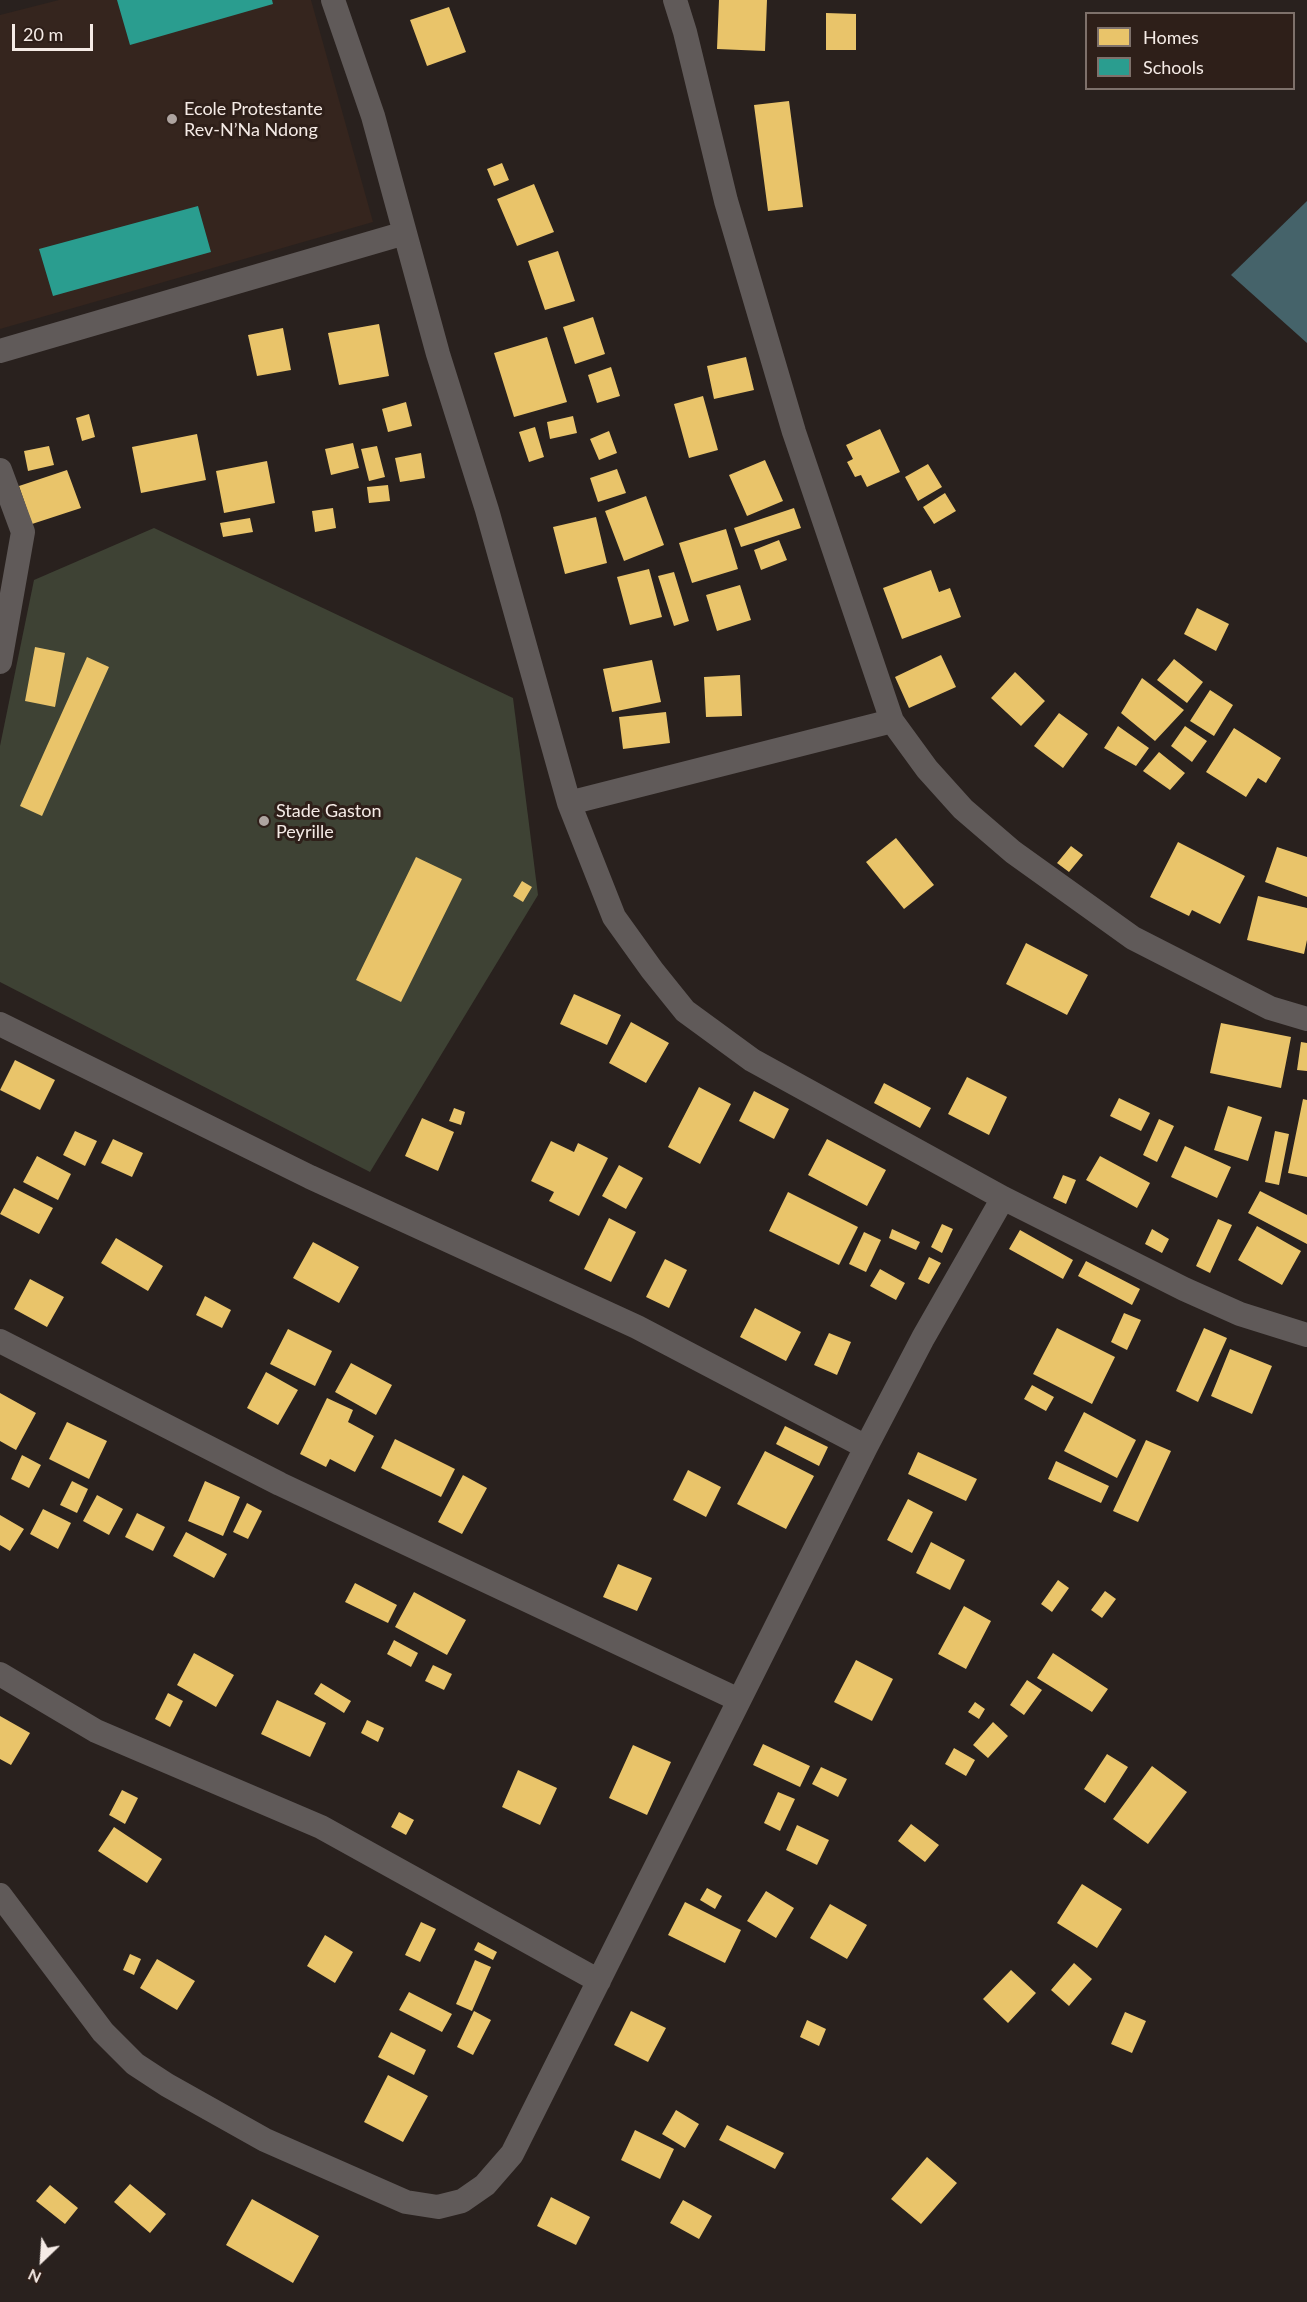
<!DOCTYPE html>
<html>
<head>
<meta charset="utf-8">
<style>
  body { margin:0 }
  #map { position:relative; width:1307px; height:2302px; overflow:hidden; background:#29211e; font-family:Lato,sans-serif }
  canvas { display:block }
  .legend { position:absolute; left:1085px; top:12px; width:210px; height:78px; box-sizing:border-box; background:#2e1f19; border:2px solid #7e716b; margin:0; padding:8px 10px; list-style:none; font-size:18px; color:#f5ebe6 }
  .legend li { display:flex; align-items:center; gap:12px; height:30px }
  .legend b { width:30px; border:2px solid #7e716b }
  .north { position:absolute; left:12px; top:2230px; width:60px; height:60px; -webkit-text-stroke:4px #2e1f19; paint-order:stroke; rotate:205deg; font-size:16px; font-weight:700; line-height:24px; text-align:center; color:#f5ebe6 }
  .north::after { content:''; display:block; margin:auto; width:21px; height:27px; background:#f5ebe6; clip-path:polygon(50% 0,100% 100%,50% 72%,0 100%) }
  .scale { position:absolute; left:12px; top:24px; width:81px; height:27px; box-sizing:border-box; border:3px solid #f5ebe6; border-top:0; padding-left:8px; font-size:18px; line-height:21px; white-space:nowrap; color:#f5ebe6; -webkit-text-stroke:4px #2e1f19; paint-order:stroke }
</style>
</head>
<body>
<div id="map">
<canvas width="1307" height="2302"></canvas>
<ul class="legend">
<li><b style="height:16px;background:#e9c46a"></b>Homes</li>
<li><b style="height:16px;background:#2a9d8f"></b>Schools</li>
</ul>
<div class="north">N</div>
<div class="scale">20 m</div>
</div>
<script>
const g = document.querySelector('canvas').getContext('2d');
g.lineJoin = 'round';
function fillPath(path, color) { g.fillStyle = color; g.fill(path, 'evenodd'); }
const poly = rows => new Path2D(rows.map(r => 'M' + r).join(''));
function trace(path, color, width, dash) { g.strokeStyle = color; g.lineWidth = width; g.lineCap = dash ? 'butt' : 'round'; g.setLineDash(dash || []); g.stroke(path); }
function write(font, color, halo, rows, align = 'center') {
  g.font = font + ' Lato,sans-serif'; g.lineWidth = 6; g.setLineDash([]); g.textBaseline = 'middle'; g.strokeStyle = halo; g.fillStyle = color; for (const [text, x, y, turn = 0] of rows) {
    g.save(); g.translate(x, y); g.rotate((+turn || 0) * Math.PI / 180); g.textAlign = isNaN(turn) ? turn : align; if (halo) g.strokeText(text, 0, 0); g.fillText(text, 0, 0); g.restore();
  }
}
const education = poly([
  [59,0,311,0,373,222,0,329,0,15]
]);
const green = poly([
  [154,528,513,698,538,895,370,1172,0,982,0,746,34,580]
]);
const water = poly([
  [1307,201,1307,343,1231,275]
]);
const homes = poly([
  [719,0,767,0,765,51,717,49],
  [449,7,466,52,427,66,410,20],
  [826,13,856,14,856,50,826,50],
  [789,101,803,207,768,211,754,105],
  [502,163,509,180,494,186,487,169],
  [534,184,554,232,517,246,497,199],
  [558,251,575,301,545,310,528,261],
  [593,317,605,354,575,364,563,327],
  [379,324,389,376,339,385,328,333],
  [283,328,291,370,257,376,248,335],
  [547,337,567,402,514,417,494,353],
  [746,357,754,390,714,399,707,366],
  [611,367,620,396,597,403,588,375],
  [703,396,718,450,689,458,674,404],
  [406,402,412,426,388,432,382,409],
  [89,414,95,437,82,441,76,418],
  [573,416,577,433,550,439,547,422],
  [535,427,544,457,529,462,519,432],
  [880,429,900,472,867,487,861,475,855,477,847,462,853,459,846,445],
  [609,431,617,453,599,460,590,439],
  [197,434,206,480,141,493,132,447],
  [353,443,359,468,331,475,325,449],
  [49,446,54,465,28,471,24,451],
  [377,446,385,477,369,481,361,449],
  [421,453,425,478,400,482,395,458],
  [765,460,783,501,747,516,729,475],
  [267,461,275,503,224,513,216,471],
  [928,464,942,487,918,501,905,477],
  [617,469,626,493,598,502,590,478],
  [67,470,81,508,32,524,19,486],
  [388,485,390,501,369,503,367,487],
  [945,493,956,511,934,524,923,507],
  [646,496,664,545,624,561,605,511],
  [333,508,336,528,315,532,312,511],
  [794,508,801,528,741,547,734,528],
  [596,517,607,563,565,574,553,527],
  [250,518,253,532,223,537,220,523],
  [726,529,738,569,692,583,679,543],
  [779,540,787,560,761,570,754,550],
  [649,569,662,617,630,625,617,577],
  [931,570,939,592,950,588,961,617,902,639,883,588],
  [674,572,689,621,674,626,658,576],
  [740,585,751,620,717,631,706,595],
  [1197,608,1229,624,1216,651,1184,634],
  [35,647,65,653,55,707,25,701],
  [941,655,956,687,909,708,895,677],
  [87,657,109,667,42,816,20,806],
  [1174,659,1203,682,1187,703,1157,680],
  [652,660,661,702,612,712,603,669],
  [1015,672,1045,701,1021,726,991,698],
  [740,675,742,716,706,717,704,677],
  [1142,678,1184,710,1155,741,1121,713],
  [1210,690,1233,705,1214,736,1190,721],
  [666,712,670,743,623,749,619,717],
  [1059,713,1088,734,1063,768,1034,746],
  [1118,726,1149,748,1136,766,1104,748],
  [1185,726,1207,741,1192,762,1171,746],
  [1234,728,1281,758,1266,783,1258,778,1246,797,1206,772],
  [1159,752,1185,773,1170,790,1143,771],
  [896,838,934,885,904,909,866,862],
  [1178,842,1245,876,1220,924,1192,910,1189,916,1150,897],
  [1071,846,1083,855,1069,872,1057,863],
  [1277,847,1307,857,1307,897,1265,882],
  [416,857,462,879,401,1002,356,980],
  [522,881,532,887,523,902,513,896],
  [1258,896,1307,908,1307,940,1304,954,1247,940],
  [1026,943,1088,975,1067,1015,1006,984],
  [574,994,621,1015,607,1045,560,1024],
  [631,1022,669,1043,646,1083,609,1063],
  [1221,1023,1291,1037,1281,1088,1210,1073],
  [1301,1042,1307,1043,1307,1071,1297,1070],
  [15,1060,55,1080,40,1110,0,1090],
  [967,1077,1007,1097,989,1135,948,1114],
  [884,1083,931,1108,920,1128,874,1103],
  [699,1087,731,1104,700,1164,668,1147],
  [754,1091,789,1109,774,1139,739,1121],
  [1119,1098,1150,1113,1141,1131,1110,1116],
  [1303,1099,1307,1100,1307,1177,1288,1173],
  [1228,1106,1262,1117,1248,1161,1214,1150],
  [454,1108,465,1112,461,1125,449,1121],
  [422,1118,454,1132,438,1171,405,1156],
  [1159,1119,1174,1126,1157,1162,1143,1155],
  [75,1131,97,1141,85,1166,63,1155],
  [1275,1131,1289,1134,1279,1185,1265,1182],
  [113,1139,143,1153,132,1177,101,1163],
  [827,1139,886,1170,867,1206,808,1175],
  [551,1141,574,1152,578,1143,608,1158,579,1216,549,1201,554,1192,531,1181],
  [1185,1146,1231,1167,1217,1198,1171,1177],
  [37,1156,71,1174,58,1200,23,1182],
  [1100,1156,1150,1183,1137,1208,1086,1180],
  [619,1165,643,1178,626,1209,602,1196],
  [1063,1175,1076,1180,1066,1204,1053,1198],
  [14,1188,53,1208,39,1234,0,1214],
  [1260,1191,1307,1215,1307,1244,1248,1213],
  [788,1192,858,1227,839,1265,769,1231],
  [609,1218,636,1232,611,1282,584,1269],
  [1218,1219,1232,1225,1210,1273,1196,1266],
  [942,1224,953,1229,942,1253,931,1247],
  [1257,1226,1301,1251,1282,1285,1238,1260],
  [892,1229,920,1242,916,1250,889,1238],
  [1152,1229,1169,1239,1162,1253,1145,1244],
  [1020,1230,1073,1260,1063,1279,1009,1249],
  [864,1232,881,1240,866,1272,849,1264],
  [116,1238,163,1266,148,1291,101,1263],
  [313,1242,359,1267,339,1303,293,1278],
  [929,1257,941,1263,929,1284,918,1279],
  [665,1259,687,1270,669,1308,646,1297],
  [1086,1261,1140,1289,1132,1305,1078,1276],
  [880,1269,905,1283,896,1300,870,1286],
  [30,1279,64,1297,47,1327,14,1309],
  [205,1296,231,1310,222,1328,196,1315],
  [755,1308,801,1332,786,1361,740,1337],
  [1124,1313,1141,1320,1127,1350,1111,1342],
  [1057,1328,1115,1357,1092,1404,1033,1374],
  [1204,1328,1227,1338,1198,1402,1176,1391],
  [288,1329,332,1351,315,1386,270,1364],
  [829,1333,851,1342,837,1375,814,1365],
  [1230,1349,1272,1366,1252,1414,1211,1396],
  [351,1363,392,1385,376,1415,335,1392],
  [266,1372,298,1390,278,1425,247,1408],
  [1032,1385,1054,1397,1046,1411,1024,1399],
  [0,1393,36,1413,16,1450,0,1441],
  [327,1398,353,1410,348,1422,374,1436,355,1472,330,1459,326,1467,300,1454],
  [1084,1412,1136,1440,1117,1478,1064,1451],
  [67,1422,107,1441,89,1479,49,1459],
  [785,1426,828,1447,819,1466,776,1444],
  [395,1439,455,1469,441,1497,381,1468],
  [1146,1440,1171,1451,1138,1522,1113,1511],
  [765,1451,814,1476,786,1529,737,1504],
  [918,1452,977,1479,966,1501,908,1474],
  [22,1455,41,1465,29,1488,11,1479],
  [1056,1461,1109,1486,1101,1503,1048,1479],
  [688,1470,721,1487,706,1517,673,1500],
  [463,1475,487,1488,462,1534,438,1522],
  [72,1481,88,1489,77,1513,60,1505],
  [205,1481,240,1497,223,1536,188,1521],
  [97,1495,123,1509,109,1535,83,1521],
  [908,1499,933,1512,912,1553,887,1540],
  [247,1503,262,1511,248,1539,233,1532],
  [43,1509,71,1523,58,1549,30,1534],
  [137,1513,165,1527,153,1551,125,1537],
  [0,1515,24,1529,10,1551,0,1545],
  [186,1532,227,1554,214,1578,173,1556],
  [931,1542,965,1560,950,1590,916,1573],
  [618,1564,652,1578,637,1611,603,1597],
  [1058,1580,1069,1588,1052,1612,1041,1604],
  [355,1583,397,1605,388,1623,345,1602],
  [1105,1591,1116,1599,1102,1618,1091,1610],
  [414,1592,466,1620,447,1655,395,1627],
  [964,1606,991,1621,966,1669,938,1654],
  [394,1640,418,1653,411,1667,387,1654],
  [194,1653,234,1675,216,1707,177,1685],
  [1053,1653,1108,1689,1092,1712,1037,1678],
  [856,1660,893,1679,872,1721,834,1702],
  [433,1665,452,1674,444,1690,425,1681],
  [1027,1680,1042,1690,1024,1715,1010,1705],
  [321,1683,351,1701,344,1713,314,1694],
  [168,1693,183,1701,170,1727,155,1719],
  [277,1700,326,1723,310,1757,261,1734],
  [975,1702,985,1709,979,1719,968,1712],
  [0,1716,30,1733,11,1765,0,1759],
  [367,1720,384,1728,378,1742,361,1733],
  [993,1722,1008,1736,988,1758,973,1745],
  [763,1744,810,1766,800,1787,753,1765],
  [633,1745,671,1762,647,1815,609,1798],
  [954,1748,975,1760,966,1776,945,1764],
  [1107,1754,1128,1767,1105,1803,1084,1789],
  [1152,1766,1187,1792,1148,1844,1113,1819],
  [821,1767,847,1779,838,1797,812,1784],
  [518,1770,557,1788,540,1825,502,1807],
  [122,1790,138,1798,125,1824,109,1815],
  [778,1792,795,1799,780,1831,764,1823],
  [399,1812,414,1820,406,1835,391,1827],
  [911,1824,939,1845,925,1862,898,1841],
  [797,1825,829,1840,817,1865,786,1850],
  [114,1827,162,1859,147,1883,98,1851],
  [1082,1884,1122,1909,1097,1948,1057,1923],
  [707,1888,722,1896,715,1909,700,1900],
  [766,1891,794,1908,776,1938,747,1921],
  [685,1902,741,1930,725,1963,668,1935],
  [830,1904,867,1925,847,1959,810,1938],
  [421,1922,436,1929,420,1962,405,1955],
  [325,1935,353,1952,335,1983,307,1966],
  [478,1942,497,1952,493,1960,474,1950],
  [130,1954,141,1959,134,1975,123,1970],
  [157,1959,195,1981,177,2010,140,1988],
  [475,1960,491,1967,472,2011,456,2004],
  [1074,1963,1092,1979,1069,2006,1051,1990],
  [1011,1970,1036,1993,1008,2023,983,1999],
  [409,1992,452,2014,442,2032,399,2010],
  [474,2011,491,2020,473,2055,457,2047],
  [631,2011,666,2028,648,2062,614,2045],
  [1125,2012,1146,2021,1132,2053,1111,2044],
  [807,2020,826,2029,819,2046,800,2037],
  [391,2032,426,2050,414,2075,378,2057],
  [388,2075,428,2096,403,2142,364,2122],
  [676,2110,699,2124,685,2148,662,2134],
  [727,2125,784,2153,775,2169,719,2140],
  [635,2130,674,2149,660,2179,621,2160],
  [927,2157,957,2183,921,2224,891,2199],
  [130,2184,166,2214,150,2233,114,2202],
  [50,2185,78,2208,65,2224,36,2201],
  [551,2197,590,2217,576,2245,537,2226],
  [252,2199,319,2236,293,2283,226,2245],
  [683,2200,712,2216,699,2239,670,2223]
]);
const schools = poly([
  [117,0,272,0,273,4,130,45],
  [198,206,211,252,53,296,39,249]
]);
const minor = poly([
  [333,0,373,116,438,354,487,510,569,803,614,917,652,970,685,1011,752,1060,1003,1198,1184,1289,1240,1314,1307,1335],
  [675,0,685,32,726,201,794,432,892,721,927,769,963,809,1013,852,1133,938,1270,1008,1307,1019],
  [0,351,405,233],
  [0,470,23,532,0,662],
  [569,803,892,721],
  [0,1024,310,1177,637,1327,866,1447],
  [0,1341,280,1484,739,1700],
  [0,1674,96,1731,321,1827,599,1981],
  [0,1895,103,2032,135,2064,167,2085,265,2140,406,2202,438,2207,462,2201,485,2185,512,2154,866,1447,923,1338,1003,1198]
]);
const markers = [
  [172,119,6,"#aea4a0"],
  [264,821,6,"#aea4a0"]
];
const poiNames = [
  ["Ecole Protestante",184,109],
  ["Rev-N’Na Ndong",184,130],
  ["Stade Gaston",276,811],
  ["Peyrille",276,832]
];
fillPath(education, '#35251e');
fillPath(green, '#3e4234');
fillPath(water, '#45636a');
fillPath(homes, '#e9c46a');
fillPath(schools, '#2a9d8f');
trace(minor, '#605a59', 24);
for (const [x, y, r, color] of markers) { const dot = new Path2D(); dot.arc(x, y, r, 0, 2 * Math.PI); g.fillStyle = color; g.fill(dot); trace(dot, '#2e1f19', 2); }
write('18px', '#f5ebe6', '#2e1f19', poiNames, 'left');
</script>
</body>
</html>
